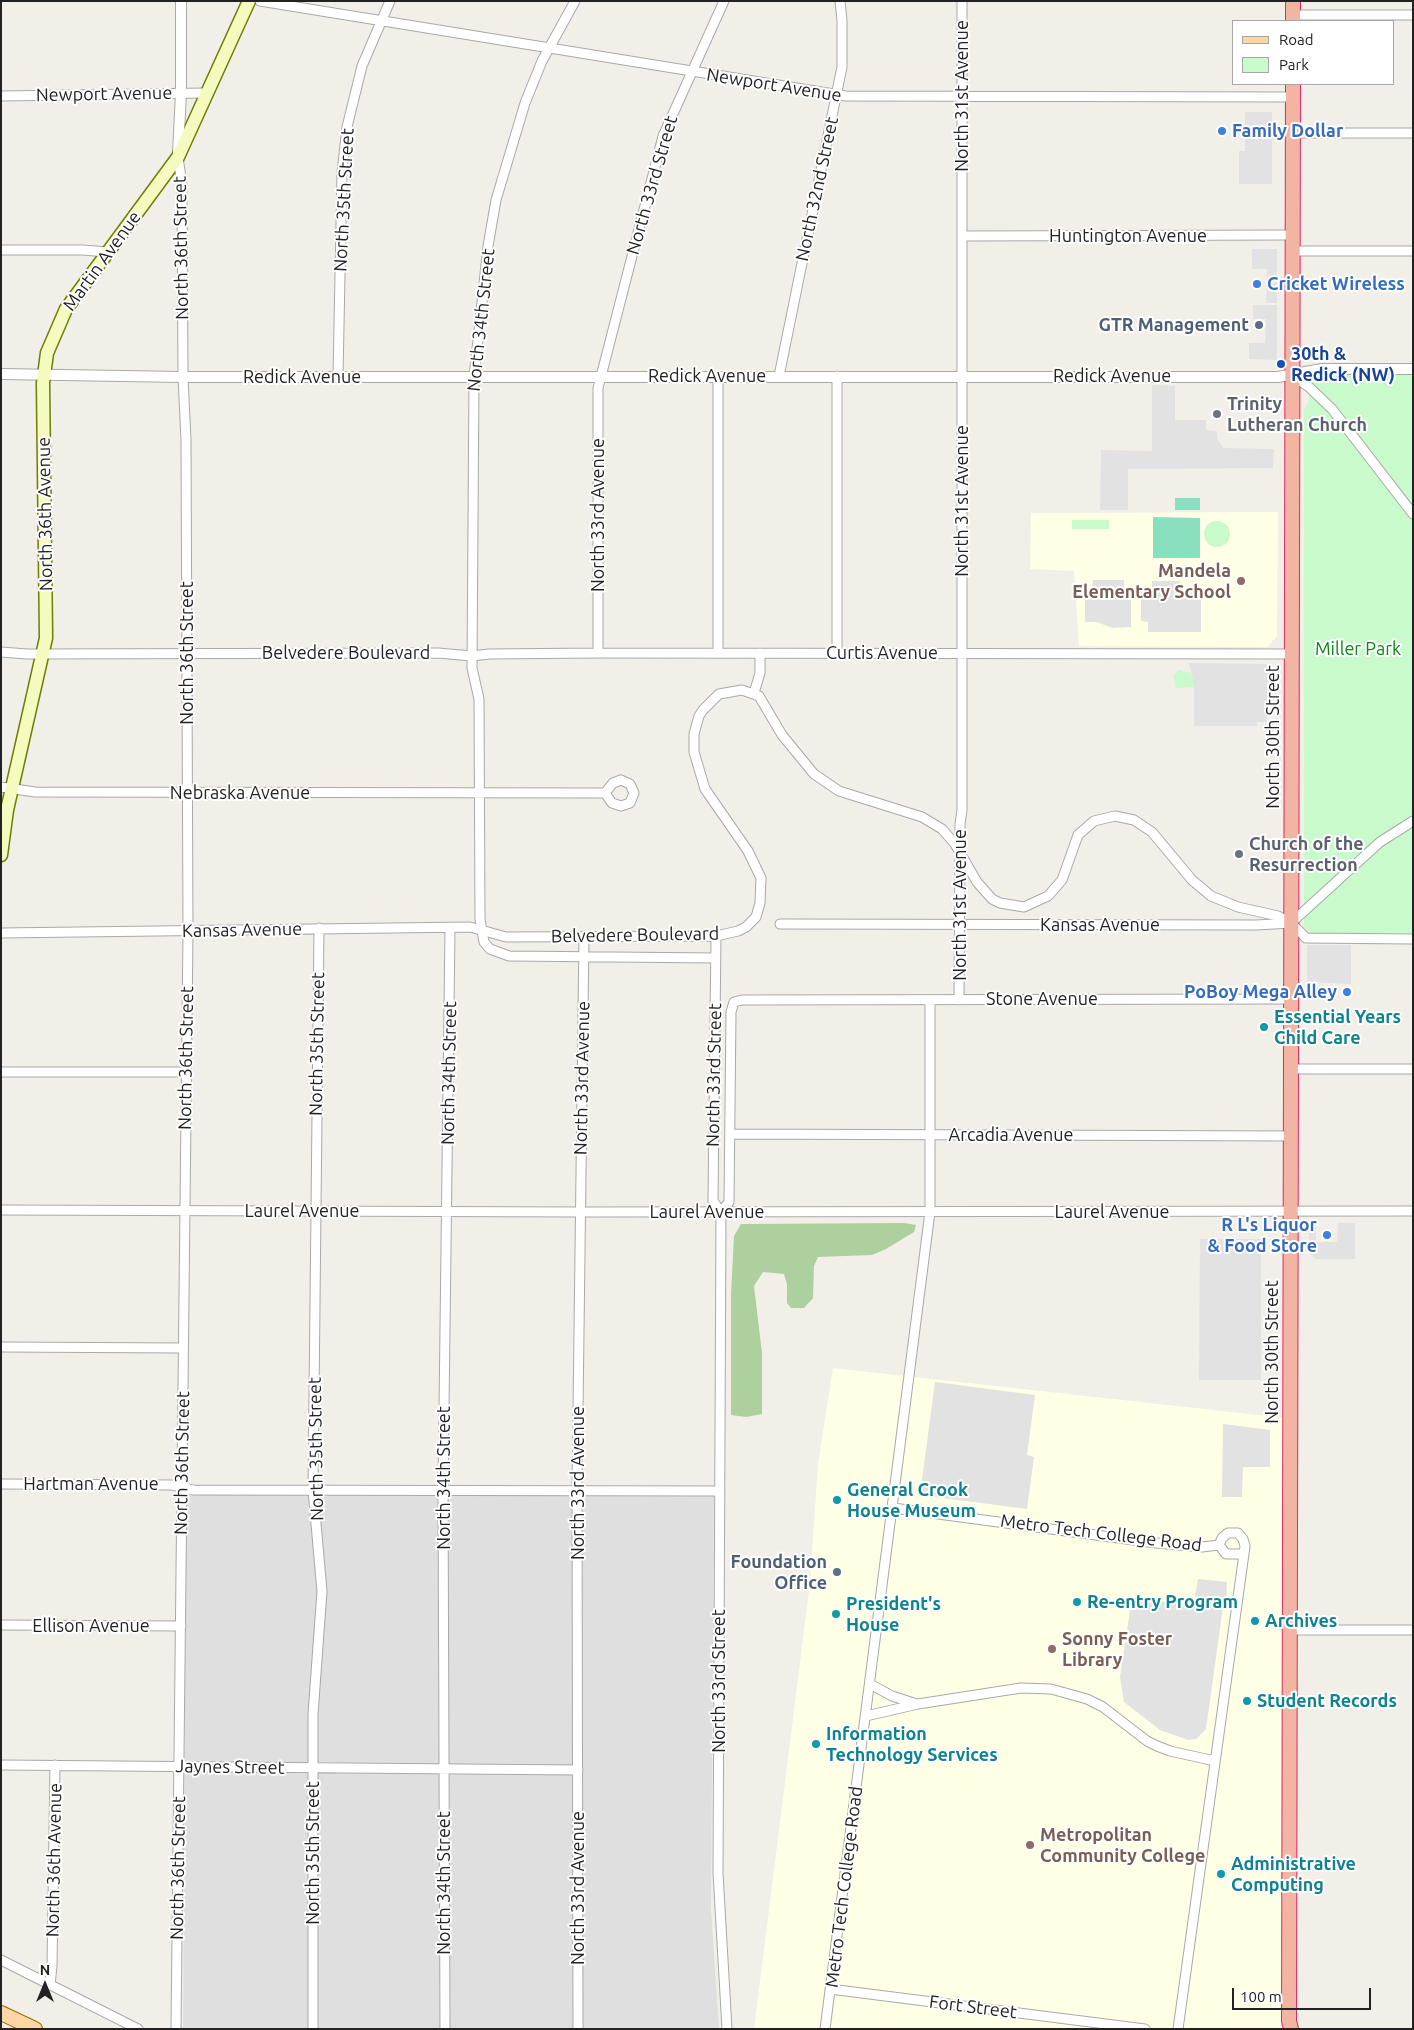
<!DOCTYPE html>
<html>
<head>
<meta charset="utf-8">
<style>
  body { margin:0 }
  #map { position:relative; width:1414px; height:2030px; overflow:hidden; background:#f2efe9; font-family:Ubuntu,sans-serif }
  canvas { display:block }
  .frame { position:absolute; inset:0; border:2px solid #222; pointer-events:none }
  .legend { position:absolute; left:1232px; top:20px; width:162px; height:65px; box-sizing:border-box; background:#fff; border:1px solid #a7a7a7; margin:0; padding:6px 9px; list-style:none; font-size:15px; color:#222 }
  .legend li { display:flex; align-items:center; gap:10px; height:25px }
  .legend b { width:25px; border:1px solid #a7a7a7 }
  .north { position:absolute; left:20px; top:1960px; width:50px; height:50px; -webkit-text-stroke:4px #fff; paint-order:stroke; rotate:0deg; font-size:14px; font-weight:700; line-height:20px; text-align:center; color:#222 }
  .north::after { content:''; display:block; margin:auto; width:18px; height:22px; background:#222; clip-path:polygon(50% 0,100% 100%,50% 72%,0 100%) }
  .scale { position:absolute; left:1232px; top:1988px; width:139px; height:22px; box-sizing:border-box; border:2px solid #222; border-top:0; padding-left:6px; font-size:15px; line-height:18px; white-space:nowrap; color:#222; -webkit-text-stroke:4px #fff; paint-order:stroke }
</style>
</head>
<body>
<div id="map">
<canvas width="1414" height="2030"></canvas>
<div class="frame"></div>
<ul class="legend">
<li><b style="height:6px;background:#fcd6a4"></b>Road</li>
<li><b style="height:14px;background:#c8facc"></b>Park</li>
</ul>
<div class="north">N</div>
<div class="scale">100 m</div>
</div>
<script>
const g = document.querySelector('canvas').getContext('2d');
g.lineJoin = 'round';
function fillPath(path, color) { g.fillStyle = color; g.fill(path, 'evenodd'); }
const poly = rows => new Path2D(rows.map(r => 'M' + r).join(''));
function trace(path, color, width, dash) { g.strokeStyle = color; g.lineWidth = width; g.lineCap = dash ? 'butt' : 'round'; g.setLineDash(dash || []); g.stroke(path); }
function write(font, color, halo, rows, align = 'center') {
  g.font = font + ' Ubuntu,sans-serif'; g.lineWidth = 4; g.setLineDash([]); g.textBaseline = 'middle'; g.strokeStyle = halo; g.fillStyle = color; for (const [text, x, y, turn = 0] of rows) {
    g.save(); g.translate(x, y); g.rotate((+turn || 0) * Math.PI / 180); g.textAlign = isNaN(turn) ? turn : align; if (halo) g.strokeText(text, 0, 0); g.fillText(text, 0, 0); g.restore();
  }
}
const residential = poly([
  [186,1495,714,1495,711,1909,719,2029,183,2029]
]);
const education = poly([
  [1278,512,1277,636,1267,647,1079,646,1074,571,1030,569,1031,513],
  [833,1368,1285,1418,1282,2029,754,2029,810,1583,818,1464]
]);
const forest = poly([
  [904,1223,916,1225,914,1232,886,1249,872,1255,818,1257,814,1266,813,1298,804,1308,791,1308,787,1303,787,1284,784,1274,763,1272,754,1286,762,1353,762,1414,746,1417,731,1415,731,1294,734,1236,741,1224]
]);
const park = poly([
  [1321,373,1413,374,1413,933,1311,933,1304,926,1304,410,1309,401,1309,377],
  [1072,520,1109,520,1109,529,1072,529],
  '1204 534a13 13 0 1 1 26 0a13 13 0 1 1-26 0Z',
  [1179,670,1191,673,1194,687,1177,688,1175,687,1174,675]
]);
const pitch = poly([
  [1175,498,1200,498,1200,510,1175,510],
  [1153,517,1200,518,1200,558,1153,558]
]);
const parking = poly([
  [1245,112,1272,112,1272,184,1239,184,1239,151,1245,151],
  [1252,249,1277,249,1277,303,1266,303,1267,269,1252,269],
  [1253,305,1277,305,1277,360,1249,359,1249,343,1265,343,1266,319,1253,319],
  [1152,385,1175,386,1175,420,1206,420,1206,430,1217,431,1217,438,1223,448,1274,449,1273,468,1128,469,1128,510,1100,510,1101,450,1152,451],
  [1093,580,1124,580,1124,588,1131,588,1131,627,1112,628,1097,622,1085,622,1085,589,1092,587],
  [1152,581,1180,581,1180,588,1198,591,1201,598,1201,632,1148,632,1148,622,1141,621,1141,589,1152,589],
  [1189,663,1268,664,1267,722,1257,722,1257,726,1194,726,1194,685],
  [1307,945,1351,945,1351,984,1307,982],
  [1338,1223,1355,1223,1355,1259,1315,1259,1309,1251,1309,1224,1316,1224,1316,1242,1337,1242],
  [1200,1239,1261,1239,1261,1380,1199,1380],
  [935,1382,1035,1395,1027,1455,1034,1457,1027,1509,920,1495],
  [1223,1424,1270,1430,1270,1467,1243,1467,1242,1497,1222,1497],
  [1198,1579,1227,1582,1226,1604,1223,1607,1206,1729,1196,1739,1188,1740,1160,1730,1124,1702,1120,1677,1132,1597,1205,1608,1211,1600,1195,1597]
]);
const minor = poly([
  [260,1,846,96,1293,97],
  [575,1,542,61,525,103,496,200,488,246,474,377,472,668,479,699,480,919,484,942,490,949,509,956,715,958],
  [1292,15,1413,15],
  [1,96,206,93],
  [1293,133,1413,133],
  [963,236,1292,235],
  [1,250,83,250,107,252],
  [1292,251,1413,251],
  [1292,375,1309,387,1332,409,1413,514],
  [779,376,842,67,842,20,840,1],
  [338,377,342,172,347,127,362,66,390,1],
  [1,652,27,654,438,653,472,656,489,654,598,653,1292,654],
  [598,653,598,388,663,136,724,1],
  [718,653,718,376],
  [837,653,837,376],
  [754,693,760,673,760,653],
  [621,780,630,784,634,793,630,803,621,806,612,803,605,793,613,783,621,780],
  [1,787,35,792,605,793],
  [1291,923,1380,842,1413,821],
  [780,924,1256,925,1291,923],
  [1,933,470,927,506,937,716,936,738,931,746,927,756,917,760,903,761,878,748,851,705,789,694,752,694,734,699,716,703,710,719,694,742,690,759,696,782,735,814,774,839,791,922,817,942,829,955,844,977,882,992,899,1000,903,1024,907,1048,896,1062,880,1078,835,1094,821,1115,816,1134,820,1152,832,1192,880,1211,896,1238,907,1278,916,1291,923,1306,938,1413,939],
  [716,936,713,1201,721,1212],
  [959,1000,960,824,962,810,962,1],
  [1291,1069,1413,1069],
  [1,1072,186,1072],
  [730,1134,1291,1136],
  [1,1210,581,1212,1413,1211],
  [1,1347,183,1348],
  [1,1484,172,1485,193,1490,720,1491],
  [893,1508,1156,1543,1202,1547,1219,1545],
  [1,1625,181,1626],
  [1291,1630,1413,1630],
  [870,1684,892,1696,917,1704],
  [866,1716,918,1704,1021,1688,1051,1689,1087,1699,1103,1707,1147,1741,1157,1746,1170,1751,1215,1761],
  [1,1765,578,1770],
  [1,1960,138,2029],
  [50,1985,52,1966,55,1765],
  [830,1989,1145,2029],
  [176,2029,188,931,186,440,183,377,182,185,178,157],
  [313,2029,313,1714,322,1591,313,1490,319,928],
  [445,2029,443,1489,450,928],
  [578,2029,577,1490,584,936],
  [727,2029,718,1873,721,1212,729,1202,731,1012,734,1002,742,1000,1291,999],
  [825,2029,930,1212,930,1000],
  [1178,2029,1244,1554,1245,1546,1243,1539,1238,1533,1228,1533,1222,1538,1219,1545,1226,1554,1244,1554]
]);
const tertiary = poly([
  [178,153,181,93,181,1],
  [1,374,183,377,1278,377,1322,369,1413,369]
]);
const secondary = poly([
  [1,855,7,810,46,638,43,383,47,353,66,309,178,157,249,1]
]);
const primary = poly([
  [1,2013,35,2029]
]);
const trunk = poly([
  [1293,21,1293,1],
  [1291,2029,1289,2021,1293,84]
]);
const markers = [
  [1222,131,5,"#3f7fe0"],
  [1257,284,5,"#3f7fe0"],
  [1259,325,5,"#5c6f8a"],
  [1281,364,5,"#1a4fb4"],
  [1217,414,5,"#6b7280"],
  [1241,581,5,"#8d6e63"],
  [1239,854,5,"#6b7280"],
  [1347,992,5,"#3f7fe0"],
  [1264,1027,5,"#0f9aa8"],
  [1327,1235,5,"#3f7fe0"],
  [837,1500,5,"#0f9aa8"],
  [837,1572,5,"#5c6f8a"],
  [1077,1602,5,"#0f9aa8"],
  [836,1614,5,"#0f9aa8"],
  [1255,1621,5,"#0f9aa8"],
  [1052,1649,5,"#8d6e63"],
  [1247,1701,5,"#0f9aa8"],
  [816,1744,5,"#0f9aa8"],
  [1030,1845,5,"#8d6e63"],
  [1221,1874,5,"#0f9aa8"]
];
const streetNames = [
  ["Newport Avenue",774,85,9],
  ["Newport Avenue",104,94,-1],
  ["North 31st Avenue",962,96,-90],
  ["North 33rd Street",652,185,-74],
  ["North 32nd Street",817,189,-78],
  ["North 35th Street",344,200,-87],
  ["Huntington Avenue",1128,236],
  ["North 36th Street",181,248,-91],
  ["Martin Avenue",102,261,-54],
  ["North 34th Street",481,320,-84],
  ["Redick Avenue",707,376],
  ["Redick Avenue",1112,376],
  ["Redick Avenue",302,377],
  ["North 31st Avenue",962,501,-90],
  ["North 36th Avenue",45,514,-91],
  ["North 33rd Avenue",598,515,-90],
  ["North 36th Street",187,653,-90],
  ["Belvedere Boulevard",346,653],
  ["Curtis Avenue",882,653],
  ["North 30th Street",1273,737,-90],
  ["Nebraska Avenue",240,793],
  ["North 31st Avenue",960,905,-90],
  ["Kansas Avenue",1100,925],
  ["Kansas Avenue",242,930,-1],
  ["Belvedere Boulevard",635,935,-1],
  ["Stone Avenue",1042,999],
  ["North 35th Street",317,1044,-89],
  ["North 36th Street",186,1058,-89],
  ["North 34th Street",449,1073,-89],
  ["North 33rd Street",714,1075,-89],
  ["North 33rd Avenue",582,1078,-89],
  ["Arcadia Avenue",1011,1135],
  ["Laurel Avenue",302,1211],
  ["Laurel Avenue",707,1212],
  ["Laurel Avenue",1112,1212],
  ["North 30th Street",1272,1352,-90],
  ["North 35th Street",316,1449,-91],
  ["North 36th Street",182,1463,-89],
  ["North 34th Street",444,1478,-90],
  ["North 33rd Avenue",578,1483,-90],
  ["Hartman Avenue",91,1484],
  ["Metro Tech College Road",1101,1533,7],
  ["Ellison Avenue",91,1626],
  ["North 33rd Street",719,1681,-90],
  ["Jaynes Street",230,1767,1],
  ["North 35th Street",313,1853,-90],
  ["North 36th Avenue",54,1860,-89],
  ["North 36th Street",178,1868,-89],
  ["North 34th Street",444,1883,-90],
  ["Metro Tech College Road",844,1887,-83],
  ["North 33rd Avenue",578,1888,-90],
  ["Fort Street",973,2007,7]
];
const shopNames = [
  ["Family Dollar",1232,131],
  ["Cricket Wireless",1267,284],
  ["PoBoy Mega Alley",1337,992,"right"],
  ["R L's Liquor",1317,1225,"right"],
  ["& Food Store",1317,1246,"right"]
];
const serviceNames = [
  ["GTR Management",1249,325],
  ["Foundation",827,1562],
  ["Office",827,1583]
];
const transitNames = [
  ["30th &",1291,354],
  ["Redick (NW)",1291,375]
];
const worshipNames = [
  ["Trinity",1227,404],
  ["Lutheran Church",1227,425],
  ["Church of the",1249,844],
  ["Resurrection",1249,865]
];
const educationNames = [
  ["Mandela",1231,571,"right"],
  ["Elementary School",1231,592,"right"],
  ["Sonny Foster",1062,1639],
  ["Library",1062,1660],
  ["Metropolitan",1040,1835],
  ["Community College",1040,1856]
];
const parkNames = [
  ["Miller Park",1358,649]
];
const cultureNames = [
  ["Essential Years",1274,1017],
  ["Child Care",1274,1038],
  ["General Crook",847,1490],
  ["House Museum",847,1511],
  ["Re-entry Program",1087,1602],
  ["President's",846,1604],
  ["House",846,1625],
  ["Archives",1265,1621],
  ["Student Records",1257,1701],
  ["Information",826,1734],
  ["Technology Services",826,1755],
  ["Administrative",1231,1864],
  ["Computing",1231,1885]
];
fillPath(residential, '#e0dfdf');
fillPath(education, '#ffffe5');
fillPath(forest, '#add19e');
fillPath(park, '#c8facc');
fillPath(pitch, '#88e0be');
fillPath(parking, '#e2e2e2');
trace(minor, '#a9a9a9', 11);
trace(tertiary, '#a9a9a9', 12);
trace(secondary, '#707d05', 15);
trace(primary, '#a06b00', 16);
trace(trunk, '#dc2a67', 16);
trace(minor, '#fff', 9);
trace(tertiary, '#fff', 10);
trace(secondary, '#f7fabf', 12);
trace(primary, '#fcd6a4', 14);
trace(trunk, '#f2b4a3', 14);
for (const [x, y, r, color] of markers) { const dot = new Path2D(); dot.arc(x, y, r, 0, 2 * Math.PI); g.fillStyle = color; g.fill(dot); trace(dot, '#fff', 2); }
write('18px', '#222', '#fff', streetNames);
write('bold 18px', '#366cbe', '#fff', shopNames, 'left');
write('bold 18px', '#4e5e75', '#fff', serviceNames, 'right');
write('bold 18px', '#164399', '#fff', transitNames, 'left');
write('bold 18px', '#5b616d', '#fff', worshipNames, 'left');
write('bold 18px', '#785e54', '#fff', educationNames, 'left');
write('18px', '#0c8416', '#fff', parkNames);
write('bold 18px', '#0d838f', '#fff', cultureNames, 'left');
</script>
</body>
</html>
